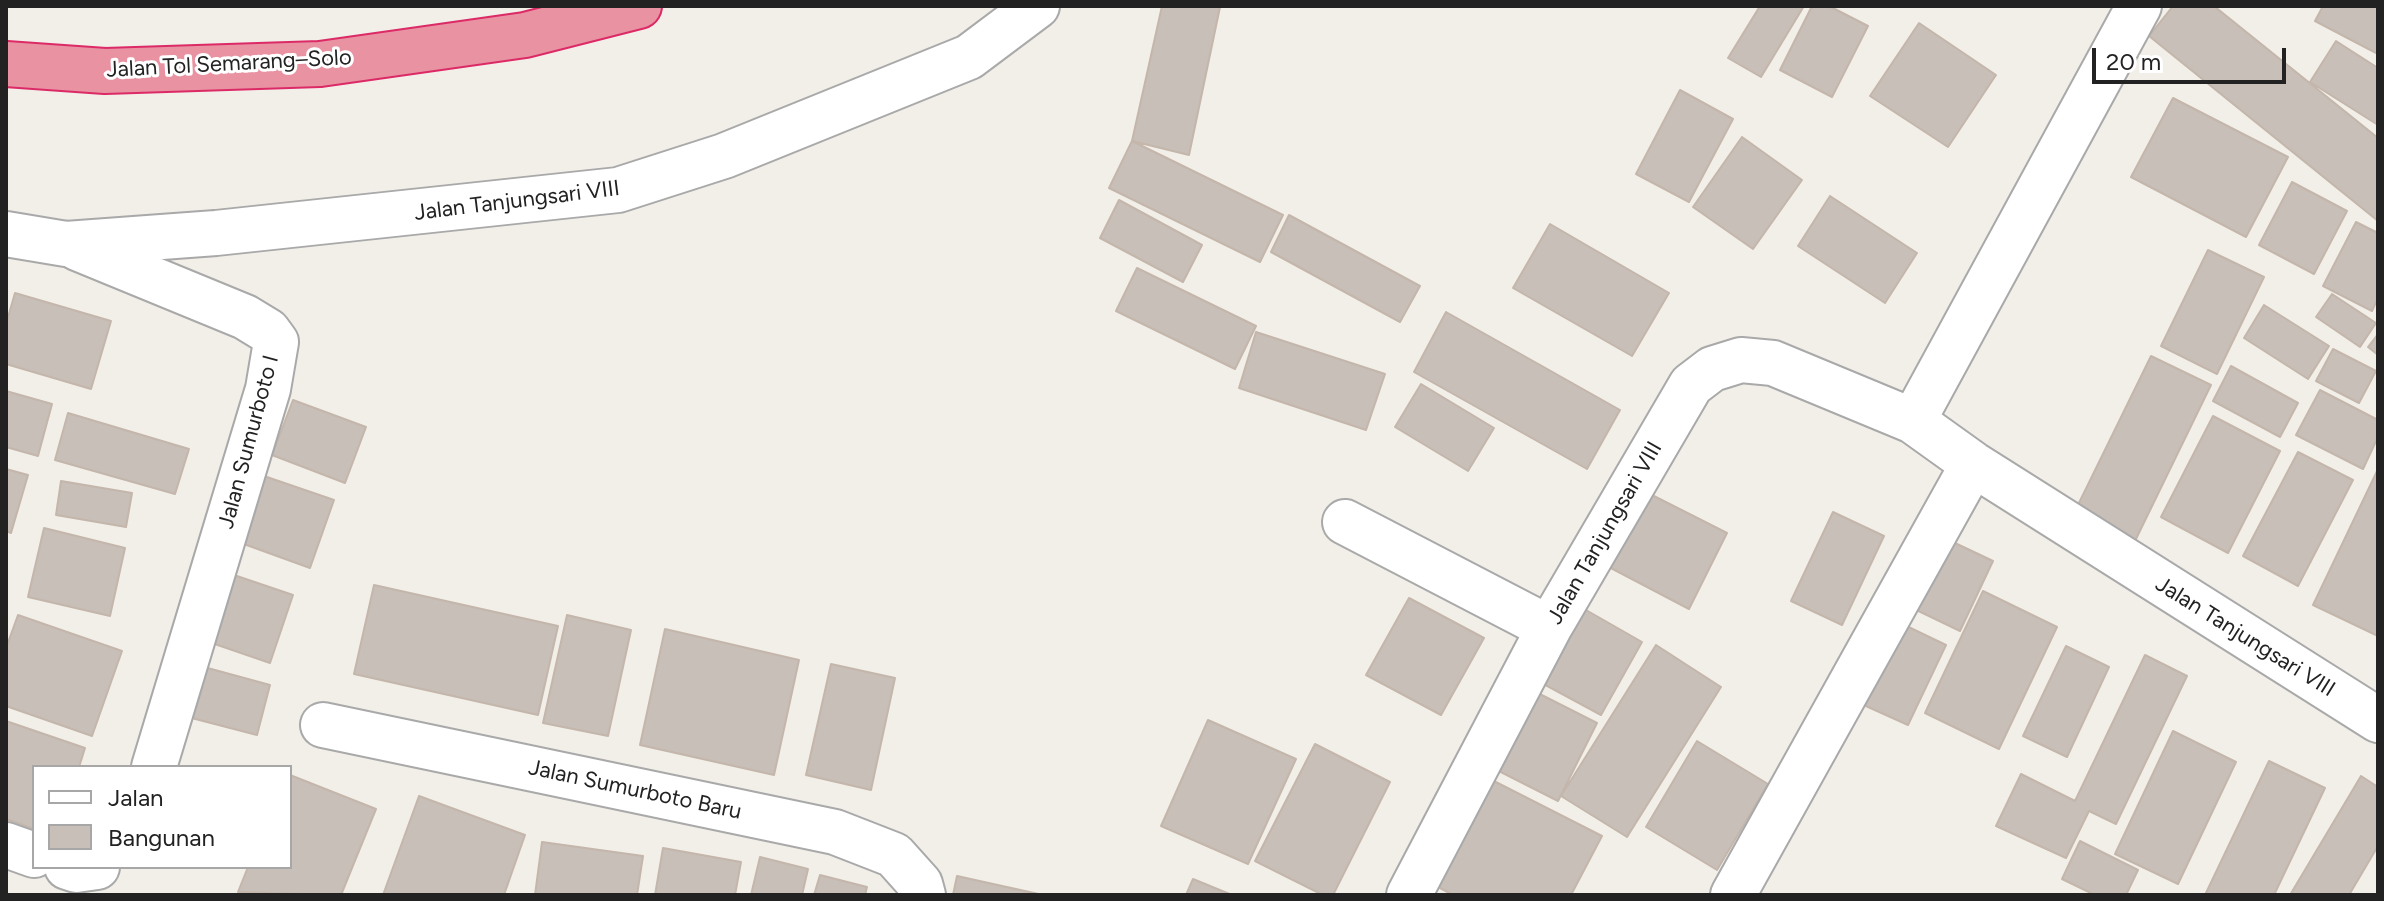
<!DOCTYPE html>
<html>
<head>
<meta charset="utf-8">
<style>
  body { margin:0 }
  #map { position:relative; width:2384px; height:901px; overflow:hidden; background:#f2efe9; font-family:Figtree,sans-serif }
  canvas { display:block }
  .frame { position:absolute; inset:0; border:8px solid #222; pointer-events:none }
  .legend { position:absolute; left:32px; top:765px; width:260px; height:104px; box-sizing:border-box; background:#fff; border:2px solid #a7a7a7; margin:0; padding:10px 14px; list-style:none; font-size:24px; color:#222 }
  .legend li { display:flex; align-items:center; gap:16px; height:40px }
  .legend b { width:40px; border:2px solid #a7a7a7 }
  .scale { position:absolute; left:2092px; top:48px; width:194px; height:36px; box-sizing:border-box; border:4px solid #222; border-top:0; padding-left:10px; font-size:24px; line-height:28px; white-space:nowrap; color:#222; -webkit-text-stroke:6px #fff; paint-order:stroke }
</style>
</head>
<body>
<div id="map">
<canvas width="2384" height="901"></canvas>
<div class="frame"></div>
<ul class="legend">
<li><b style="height:10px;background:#fff"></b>Jalan</li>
<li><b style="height:22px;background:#c7bfb8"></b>Bangunan</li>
</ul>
<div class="scale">20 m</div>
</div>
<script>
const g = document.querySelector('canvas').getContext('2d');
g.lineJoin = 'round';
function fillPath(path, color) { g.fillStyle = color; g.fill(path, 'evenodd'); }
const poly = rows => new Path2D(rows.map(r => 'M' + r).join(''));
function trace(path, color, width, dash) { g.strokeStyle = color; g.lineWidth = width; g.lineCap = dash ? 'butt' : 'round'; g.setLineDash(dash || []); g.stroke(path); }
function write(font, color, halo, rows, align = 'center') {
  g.font = font + ' Figtree,sans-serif'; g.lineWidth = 6; g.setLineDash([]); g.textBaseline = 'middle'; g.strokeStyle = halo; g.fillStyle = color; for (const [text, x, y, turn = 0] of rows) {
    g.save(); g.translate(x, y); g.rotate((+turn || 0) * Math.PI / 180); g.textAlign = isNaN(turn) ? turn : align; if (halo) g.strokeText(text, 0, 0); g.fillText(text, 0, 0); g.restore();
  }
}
const building = poly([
  [1162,6,1220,7,1189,155,1132,141,1162,6],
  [1760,6,1804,6,1761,77,1728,58,1760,6],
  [1812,6,1829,6,1868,26,1832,97,1780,70,1812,6],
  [2173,6,2214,6,2378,138,2378,221,2149,36,2173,6],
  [2323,6,2378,6,2378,54,2315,21,2323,6],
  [1919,23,1996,75,1948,147,1870,96,1919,23],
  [2336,41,2378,68,2378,125,2310,82,2336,41],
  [1680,90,1733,119,1689,202,1636,174,1680,90],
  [2173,98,2288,157,2246,237,2131,177,2173,98],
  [1742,137,1802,180,1753,249,1693,207,1742,137],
  [1132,141,1283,215,1260,262,1109,188,1132,141],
  [2292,182,2347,211,2314,274,2259,245,2292,182],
  [1830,196,1917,253,1885,303,1798,246,1830,196],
  [1119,200,1202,245,1183,282,1100,238,1119,200],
  [1289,215,1420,286,1400,322,1271,252,1289,215],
  [2356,222,2378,233,2378,298,2372,311,2323,286,2356,222],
  [1550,224,1669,293,1632,356,1513,288,1550,224],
  [2208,250,2264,277,2217,374,2161,346,2208,250],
  [1137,268,1256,326,1235,369,1116,311,1137,268],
  [15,293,111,321,91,389,6,364,6,324,15,293],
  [2332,294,2376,323,2360,347,2316,317,2332,294],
  [2264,305,2329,346,2308,379,2244,338,2264,305],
  [1446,312,1620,410,1587,469,1414,372,1446,312],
  [1256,332,1385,374,1366,430,1239,388,1256,332],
  [2378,334,2378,355,2368,347,2378,334],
  [2333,349,2376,371,2359,403,2316,381,2333,349],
  [2151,356,2211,385,2135,541,2075,511,2151,356],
  [2231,366,2298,403,2280,437,2213,401,2231,366],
  [1421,384,1494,428,1468,471,1395,427,1421,384],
  [2320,390,2378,420,2378,437,2363,469,2296,435,2320,390],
  [6,391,52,404,38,456,6,447,6,391],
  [293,400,366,427,345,483,272,455,293,400],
  [68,413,189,449,175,494,55,460,68,413],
  [2213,416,2280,451,2228,553,2161,517,2213,416],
  [2298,452,2353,480,2298,586,2243,556,2298,452],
  [6,469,28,475,11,533,6,531,6,469],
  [2378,469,2378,636,2313,605,2378,469],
  [264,476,334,500,310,568,241,543,264,476],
  [61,481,132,493,126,527,56,515,61,481],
  [1644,491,1727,533,1689,609,1607,566,1644,491],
  [1833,512,1884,536,1842,625,1791,601,1833,512],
  [44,528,125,548,110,616,28,597,44,528],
  [1938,535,1993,561,1960,631,1906,605,1938,535],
  [228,573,293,595,270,663,206,641,228,573],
  [374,585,558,626,538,715,354,674,374,585],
  [1983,591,2057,627,1999,749,1925,713,1983,591],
  [1409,598,1484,638,1441,715,1366,675,1409,598],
  [1579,606,1642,642,1601,715,1538,681,1579,606],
  [18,615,122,651,92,736,6,706,6,648,18,615],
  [567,615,631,630,608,736,543,723,567,615],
  [1896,621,1946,645,1908,725,1857,702,1896,621],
  [665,629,799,660,774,775,640,745,665,629],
  [1656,645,1721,687,1627,837,1561,796,1656,645],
  [2066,646,2109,667,2067,757,2023,736,2066,646],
  [2145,655,2187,676,2116,824,2089,811,2066,858,1996,826,2021,774,2075,801,2145,655],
  [193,664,270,685,257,735,180,715,193,664],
  [831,664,895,678,871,790,806,775,831,664],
  [1522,685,1597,723,1558,801,1483,763,1522,685],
  [1208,720,1296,759,1248,864,1161,826,1208,720],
  [6,721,85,748,79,767,34,767,34,829,6,819,6,721],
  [2173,731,2236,762,2178,884,2115,854,2173,731],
  [1697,741,1768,784,1717,870,1646,827,1697,741],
  [1315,744,1390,782,1333,895,1323,895,1255,861,1315,744],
  [2269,761,2325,788,2274,895,2205,895,2269,761],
  [290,775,376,809,341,895,238,892,248,867,290,867,290,775],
  [1484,776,1602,836,1571,895,1453,895,1429,882,1484,776],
  [2361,776,2378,787,2378,846,2349,895,2290,895,2361,776],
  [419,796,525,835,504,895,383,895,419,796],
  [2080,841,2138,870,2126,895,2095,895,2062,879,2080,841],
  [542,842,643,856,637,895,535,895,542,842],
  [663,848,741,862,735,895,655,895,663,848],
  [760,857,808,869,802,895,751,895,760,857],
  [820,875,867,887,865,895,814,895,820,875],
  [957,876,1043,895,953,895,957,876],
  [1193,879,1232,895,1186,895,1193,879]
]);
const minor = poly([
  [6,234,66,244,216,233,618,190,724,156,969,57,1037,6],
  [77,248,245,317,268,331,276,342,268,389,154,767],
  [1913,421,2139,6],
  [1345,522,1549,628],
  [323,725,835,832,894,855,920,884,923,895],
  [6,845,34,855],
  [67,867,76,870,97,867],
  [1409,895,1549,628,1691,385,1712,369,1741,360,1773,363,1913,421,1973,464,2378,720],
  [1733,895,1973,464]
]);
const highway = poly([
  [6,64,105,71,320,64,525,35,639,6]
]);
const streetNames = [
  ["Jalan Tol Semarang–Solo",229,64,-3],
  ["Jalan Tanjungsari VIII",517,201,-7],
  ["Jalan Sumurboto I",249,442,-75],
  ["Jalan Tanjungsari VIII",1605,533,-60],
  ["Jalan Tanjungsari VIII",2245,637,32],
  ["Jalan Sumurboto Baru",635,790,12]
];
fillPath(building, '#c7bfb8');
trace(building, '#c4b6ab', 2);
trace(minor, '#a9a9a9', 48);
trace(highway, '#dc2a67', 48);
trace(minor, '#fff', 44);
trace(highway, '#e892a2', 44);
write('22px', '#222', '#fff', streetNames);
</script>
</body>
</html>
